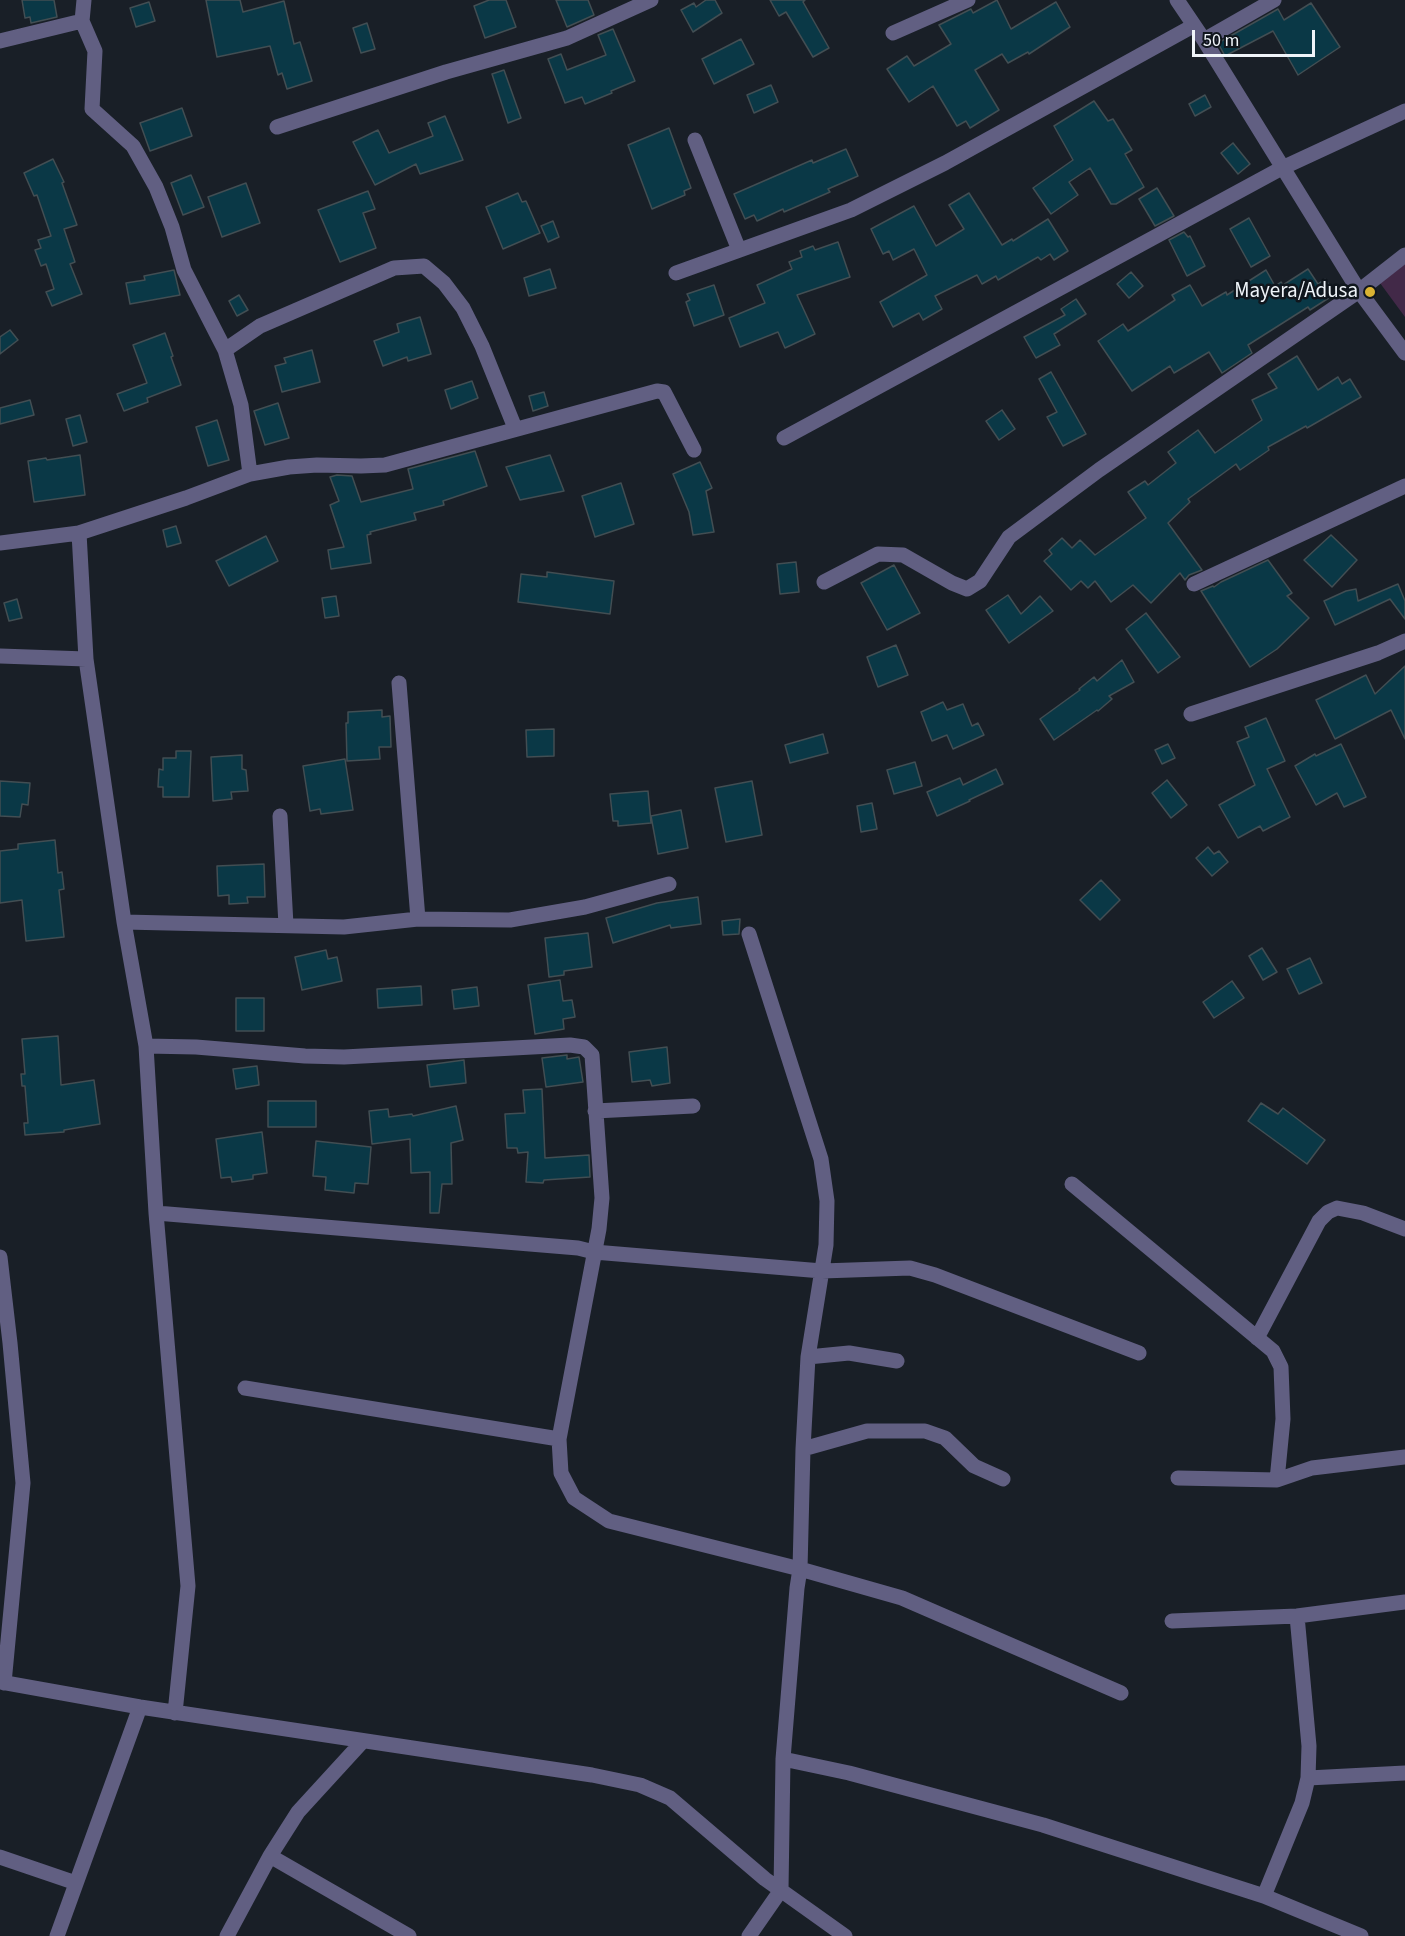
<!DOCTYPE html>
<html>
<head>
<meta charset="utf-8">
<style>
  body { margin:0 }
  #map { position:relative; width:1405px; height:1936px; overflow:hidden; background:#191f27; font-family:"Source Sans 3",sans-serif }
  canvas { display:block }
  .scale { position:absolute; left:1192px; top:30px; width:123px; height:27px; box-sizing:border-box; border:3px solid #eff4f9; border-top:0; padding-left:8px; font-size:18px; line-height:21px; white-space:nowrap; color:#eff4f9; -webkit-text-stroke:4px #10161d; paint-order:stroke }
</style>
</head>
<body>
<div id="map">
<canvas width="1405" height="1936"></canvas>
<div class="scale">50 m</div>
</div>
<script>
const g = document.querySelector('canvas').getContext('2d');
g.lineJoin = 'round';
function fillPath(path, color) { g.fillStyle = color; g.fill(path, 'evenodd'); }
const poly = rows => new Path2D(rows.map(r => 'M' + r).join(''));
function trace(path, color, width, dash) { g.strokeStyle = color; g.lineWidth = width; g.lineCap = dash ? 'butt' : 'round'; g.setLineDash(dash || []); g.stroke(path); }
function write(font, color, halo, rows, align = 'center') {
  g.font = font + ' "Source Sans 3",sans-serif'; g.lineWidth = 5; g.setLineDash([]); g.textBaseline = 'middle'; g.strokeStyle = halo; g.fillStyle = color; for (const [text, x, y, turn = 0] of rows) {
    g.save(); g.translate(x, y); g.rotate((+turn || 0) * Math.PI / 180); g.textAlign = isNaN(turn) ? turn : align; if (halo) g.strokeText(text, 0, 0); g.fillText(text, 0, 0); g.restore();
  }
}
const green = poly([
  [1405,264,1405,317,1380,283]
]);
const building = poly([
  [22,0,54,0,57,17,31,23,30,17,25,18,22,0],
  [206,0,240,0,243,12,284,1,294,44,300,42,312,81,287,89,282,73,278,75,270,46,217,57,206,0],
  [489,0,506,0,516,27,485,38,474,6,489,0],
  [556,0,588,0,594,15,567,27,556,0],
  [706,0,715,0,722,13,693,32,681,10,694,3,696,7,706,0],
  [770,0,805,0,803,2,829,48,813,57,786,12,779,16,770,0],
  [997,0,1011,29,1056,2,1070,27,1029,54,1028,52,1008,63,1002,54,975,70,999,110,970,128,966,121,957,126,933,86,909,102,887,69,907,56,914,66,951,44,939,25,971,9,973,13,997,0],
  [149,2,155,21,136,27,130,8,149,2],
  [1311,3,1340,47,1298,75,1273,31,1225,56,1218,43,1278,9,1284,20,1311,3],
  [367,23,375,49,361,53,353,28,367,23],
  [613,29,635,81,611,91,612,93,585,104,582,97,565,103,548,59,561,54,567,70,606,55,598,35,613,29],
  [741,39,754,64,714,84,702,59,741,39],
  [504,70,521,118,508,123,492,74,504,70],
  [771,85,778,102,754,113,747,95,771,85],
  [1205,95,1211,107,1195,116,1189,104,1205,95],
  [1094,101,1108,121,1113,119,1132,150,1125,154,1144,187,1116,204,1111,204,1090,168,1069,182,1078,195,1051,214,1033,188,1073,160,1054,126,1094,101],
  [182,108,192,136,150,151,140,123,182,108],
  [445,116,463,160,420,174,416,164,375,185,353,142,378,130,389,153,433,136,428,123,445,116],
  [669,128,691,188,684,191,685,195,652,209,628,145,669,128],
  [1233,143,1250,164,1238,174,1221,153,1233,143],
  [846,149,858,176,828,189,830,192,784,212,783,209,757,221,754,215,745,219,734,194,812,160,813,163,846,149],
  [53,159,64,182,62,183,77,225,64,229,75,262,70,264,82,294,52,306,46,292,54,289,46,264,41,266,35,250,41,248,38,240,51,236,37,195,34,196,24,173,53,159],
  [191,175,204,207,183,215,171,183,191,175],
  [246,183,260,223,222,237,208,197,246,183],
  [1157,188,1174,216,1155,226,1139,199,1157,188],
  [368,191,375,209,363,213,376,248,340,262,318,210,368,191],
  [518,193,522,202,526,201,540,233,503,249,486,207,518,193],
  [969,193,1002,245,1012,239,1013,241,1048,219,1068,251,1054,260,1050,254,1041,260,1038,257,998,280,996,276,982,284,977,275,935,296,942,309,923,320,919,313,893,327,880,302,927,275,914,249,893,260,889,251,883,254,871,229,914,206,936,246,964,229,949,205,969,193],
  [1249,218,1270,256,1251,267,1230,229,1249,218],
  [553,221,559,237,548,242,541,226,553,221],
  [1184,232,1188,237,1190,236,1205,266,1187,276,1169,240,1184,232],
  [838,242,850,277,797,295,815,334,785,348,778,332,740,347,729,318,765,303,757,285,792,269,789,262,802,257,800,251,813,246,815,250,838,242],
  [550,269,556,288,529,296,524,278,550,269],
  [1308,269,1318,284,1325,279,1335,294,1310,310,1308,307,1248,345,1252,353,1222,373,1209,352,1174,373,1170,366,1132,391,1098,341,1123,324,1128,331,1175,300,1172,295,1190,285,1202,306,1226,292,1227,295,1266,270,1275,286,1281,282,1283,285,1308,269],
  [174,270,180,295,130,304,126,283,145,280,144,276,174,270],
  [1131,272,1143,286,1129,298,1117,284,1131,272],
  [714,285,724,315,694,326,686,302,690,300,687,294,714,285],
  [239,295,248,310,237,316,229,301,239,295],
  [1076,299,1086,314,1054,334,1060,345,1036,358,1024,337,1065,315,1061,309,1076,299],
  [420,317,431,354,408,361,407,357,383,366,374,341,399,332,397,324,420,317],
  [10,330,18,340,0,354,0,337,10,330],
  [165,333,173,356,171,357,181,385,147,398,148,402,124,411,117,394,147,383,133,345,165,333],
  [312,350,320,382,282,392,275,366,286,363,284,358,312,350],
  [1297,356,1318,390,1338,377,1342,384,1350,379,1361,397,1307,428,1306,426,1268,447,1269,450,1240,470,1236,464,1188,499,1190,502,1168,523,1202,570,1189,575,1185,580,1180,573,1151,603,1133,585,1111,602,1095,581,1088,588,1081,581,1071,590,1044,561,1052,554,1049,550,1062,538,1072,548,1080,540,1095,555,1146,518,1128,492,1145,481,1148,485,1176,463,1168,452,1198,430,1215,453,1262,420,1252,400,1277,388,1268,374,1297,356],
  [1051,372,1086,434,1063,446,1047,417,1057,412,1039,379,1051,372],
  [472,381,478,398,451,409,445,390,472,381],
  [544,392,548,406,533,411,529,396,544,392],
  [30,400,34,415,0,424,0,408,30,400],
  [278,403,289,438,265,445,254,411,278,403],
  [1002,410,1015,429,999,440,986,421,1002,410],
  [80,415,87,442,73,446,66,419,80,415],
  [217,420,229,460,208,466,196,427,217,420],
  [475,451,487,486,443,501,444,505,414,513,416,520,370,532,371,534,367,535,371,563,331,569,328,550,344,547,330,505,339,501,330,477,337,475,352,476,361,502,413,489,408,469,475,451],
  [80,455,85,495,34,502,28,461,46,458,47,460,80,455],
  [550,455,564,491,520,500,506,467,550,455],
  [700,462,712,488,706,491,714,532,693,535,689,512,673,474,700,462],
  [621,483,634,524,595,537,582,496,621,483],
  [176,526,181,543,167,547,163,530,176,526],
  [1331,535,1357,560,1332,587,1304,560,1331,535],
  [266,536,278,561,229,586,216,561,266,536],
  [1268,560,1292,593,1287,596,1309,618,1277,649,1250,667,1201,591,1213,586,1214,587,1221,582,1268,560],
  [796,562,799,592,780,594,777,564,796,562],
  [894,565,920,613,887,630,861,583,894,565],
  [547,572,614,581,610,614,518,602,521,574,547,577,547,572],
  [1398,584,1405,601,1405,619,1390,599,1335,625,1324,601,1346,591,1356,589,1358,601,1398,584],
  [1008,595,1021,614,1040,596,1053,611,1009,643,986,610,1008,595],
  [336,596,339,616,325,618,322,598,336,596],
  [17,599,22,618,9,621,4,603,17,599],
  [1146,613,1180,657,1158,673,1126,629,1146,613],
  [896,645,908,675,878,687,867,657,896,645],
  [1122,660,1134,682,1109,696,1112,699,1098,711,1097,710,1054,740,1040,719,1080,690,1079,689,1094,677,1097,681,1122,660],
  [1405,666,1405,739,1391,710,1335,739,1316,700,1366,675,1375,694,1405,666],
  [943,702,947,710,963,704,972,726,978,723,984,735,953,749,947,735,932,741,921,712,943,702],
  [382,710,382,717,390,716,391,747,379,747,380,759,347,761,346,723,348,723,348,712,382,710],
  [1266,718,1285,761,1267,769,1290,817,1263,831,1260,826,1238,838,1219,805,1255,785,1237,742,1249,737,1245,727,1266,718],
  [554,729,554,756,527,757,526,730,554,729],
  [823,734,828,753,790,763,785,745,823,734],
  [1168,744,1175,758,1162,764,1155,750,1168,744],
  [1341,744,1366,797,1344,807,1337,793,1316,805,1295,766,1315,754,1316,756,1341,744],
  [176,751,191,751,189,797,163,797,163,787,158,787,159,769,163,770,163,758,176,758,176,751],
  [242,755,242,769,246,770,248,791,231,792,232,799,213,801,211,757,242,755],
  [345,759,353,810,321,814,320,809,310,811,303,766,345,759],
  [915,762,922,786,894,794,887,770,915,762],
  [996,769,1003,784,969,800,970,801,937,816,927,792,960,778,963,785,996,769],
  [1167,780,1187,805,1171,818,1152,793,1167,780],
  [0,781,30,783,28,805,22,804,20,817,0,816,0,781],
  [752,781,762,835,726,842,715,788,752,781],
  [648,791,651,823,618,826,618,821,613,821,610,794,648,791],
  [872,803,877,829,861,832,857,806,872,803],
  [681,810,688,848,658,854,651,816,681,810],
  [55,840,58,873,62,872,64,889,59,890,64,937,26,941,22,900,0,903,0,851,18,849,18,844,55,840],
  [1208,847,1214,854,1219,851,1228,862,1212,876,1196,858,1208,847],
  [264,864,265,897,247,897,248,903,229,904,229,895,218,896,217,866,264,864],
  [1101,880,1120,900,1100,920,1080,900,1101,880],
  [698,897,701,924,671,928,670,925,613,943,606,918,657,903,698,897],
  [740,919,739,934,723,935,722,921,740,919],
  [588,933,592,967,564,971,564,975,549,977,545,938,588,933],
  [1262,948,1277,972,1263,980,1249,956,1262,948],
  [326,950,328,959,337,957,342,981,302,990,295,957,326,950],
  [1310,958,1322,983,1299,994,1287,969,1310,958],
  [560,980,563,1001,572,1000,575,1017,563,1019,564,1029,535,1034,528,985,560,980],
  [1232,981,1244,998,1214,1018,1203,1002,1232,981],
  [421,986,422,1005,378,1008,377,989,421,986],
  [477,987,479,1006,454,1009,452,990,477,987],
  [236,998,264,998,264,1031,236,1031,236,998],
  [58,1036,61,1085,94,1080,100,1124,64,1130,64,1132,25,1135,24,1123,28,1123,25,1086,22,1086,21,1074,25,1074,22,1039,58,1036],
  [667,1047,670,1083,652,1086,650,1080,632,1082,629,1052,667,1047],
  [567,1055,567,1059,579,1057,583,1082,546,1087,542,1058,567,1055],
  [464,1060,466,1083,430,1087,427,1065,464,1060],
  [257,1066,259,1085,236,1089,233,1069,257,1066],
  [542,1089,545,1158,589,1155,590,1177,544,1180,543,1183,526,1182,528,1152,518,1153,517,1148,507,1148,505,1114,525,1113,523,1090,542,1089],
  [268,1101,316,1101,316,1127,268,1127,268,1101],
  [1261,1103,1278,1114,1283,1108,1325,1140,1307,1164,1248,1121,1261,1103],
  [456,1106,463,1140,451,1143,452,1184,442,1184,439,1213,430,1213,430,1172,411,1173,410,1139,372,1144,369,1111,388,1109,389,1117,412,1114,413,1116,456,1106],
  [262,1132,267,1173,253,1175,253,1179,232,1182,231,1177,221,1178,216,1139,262,1132],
  [316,1141,371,1147,368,1184,355,1183,354,1193,325,1190,326,1177,313,1176,316,1141]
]);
const minor = poly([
  [84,0,82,21,95,51,92,109,133,146,156,187,172,227,184,270,225,350,241,405,250,474],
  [1177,0,1204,40,1359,291,1405,353],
  [893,33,968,0],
  [1204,40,1274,0],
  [0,41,82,21],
  [277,127,446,72,567,38,651,0],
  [695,140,739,250],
  [676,273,851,210,945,163,1193,26],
  [225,350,260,326,394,268,424,266,444,283,463,308,482,346,515,428],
  [784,438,1282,168,1405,111],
  [79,533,86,659,124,922,146,1046,156,1213,188,1586,175,1713],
  [0,543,79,533,186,498,250,474,289,467,317,465,361,466,385,465,657,391,664,392,694,450],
  [824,582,878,554,903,555,952,583,967,589,980,581,1009,537,1099,470,1359,291,1405,255],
  [1194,584,1405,486],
  [0,656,86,659],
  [399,683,418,919],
  [1191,714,1378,653,1405,641],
  [280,816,286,925],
  [124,922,344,927,418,919,510,920,585,907,669,884],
  [749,934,821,1159,827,1201,826,1245,808,1357,803,1449,800,1569,797,1588,783,1759,781,1890,749,1936],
  [146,1046,196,1047,305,1056,344,1057,570,1045,584,1047,592,1055,602,1198,599,1229,559,1439,561,1473,574,1498,609,1521,800,1569,902,1598,1121,1693],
  [595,1111,693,1106],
  [1072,1184,1273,1351,1281,1367,1283,1419,1277,1480],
  [156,1213,578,1248,594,1252,822,1271,910,1268,935,1275,1139,1353],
  [0,1257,10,1343,23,1483,4,1683],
  [1257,1338,1319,1221,1328,1212,1337,1208,1363,1213,1405,1229],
  [808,1357,849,1353,897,1361],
  [245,1388,559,1439],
  [803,1449,867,1431,925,1431,945,1438,974,1466,1003,1479],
  [1178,1478,1277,1480,1312,1468,1405,1457],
  [1172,1621,1297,1616,1405,1602],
  [0,1682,140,1707,592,1775,640,1785,670,1798,765,1879,845,1936],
  [783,1759,849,1773,1043,1825,1264,1896,1361,1936],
  [1308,1778,1405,1773],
  [270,1856,409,1936],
  [0,1857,76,1883],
  [1264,1896,1302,1803,1308,1778,1309,1746,1297,1616],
  [57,1936,140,1707],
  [227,1936,270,1856,298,1812,363,1741]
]);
const markers = [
  [1370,292,6,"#dab333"]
];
const poiNames = [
  ["Mayera/Adusa",1358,292]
];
fillPath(green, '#422948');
fillPath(building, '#0a3846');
trace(building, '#424e53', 1.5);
trace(minor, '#615f82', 15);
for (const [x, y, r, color] of markers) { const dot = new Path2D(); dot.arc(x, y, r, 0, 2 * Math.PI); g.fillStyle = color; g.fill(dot); trace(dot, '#10161d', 2); }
write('21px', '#eff4f9', '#10161d', poiNames, 'right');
</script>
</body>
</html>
